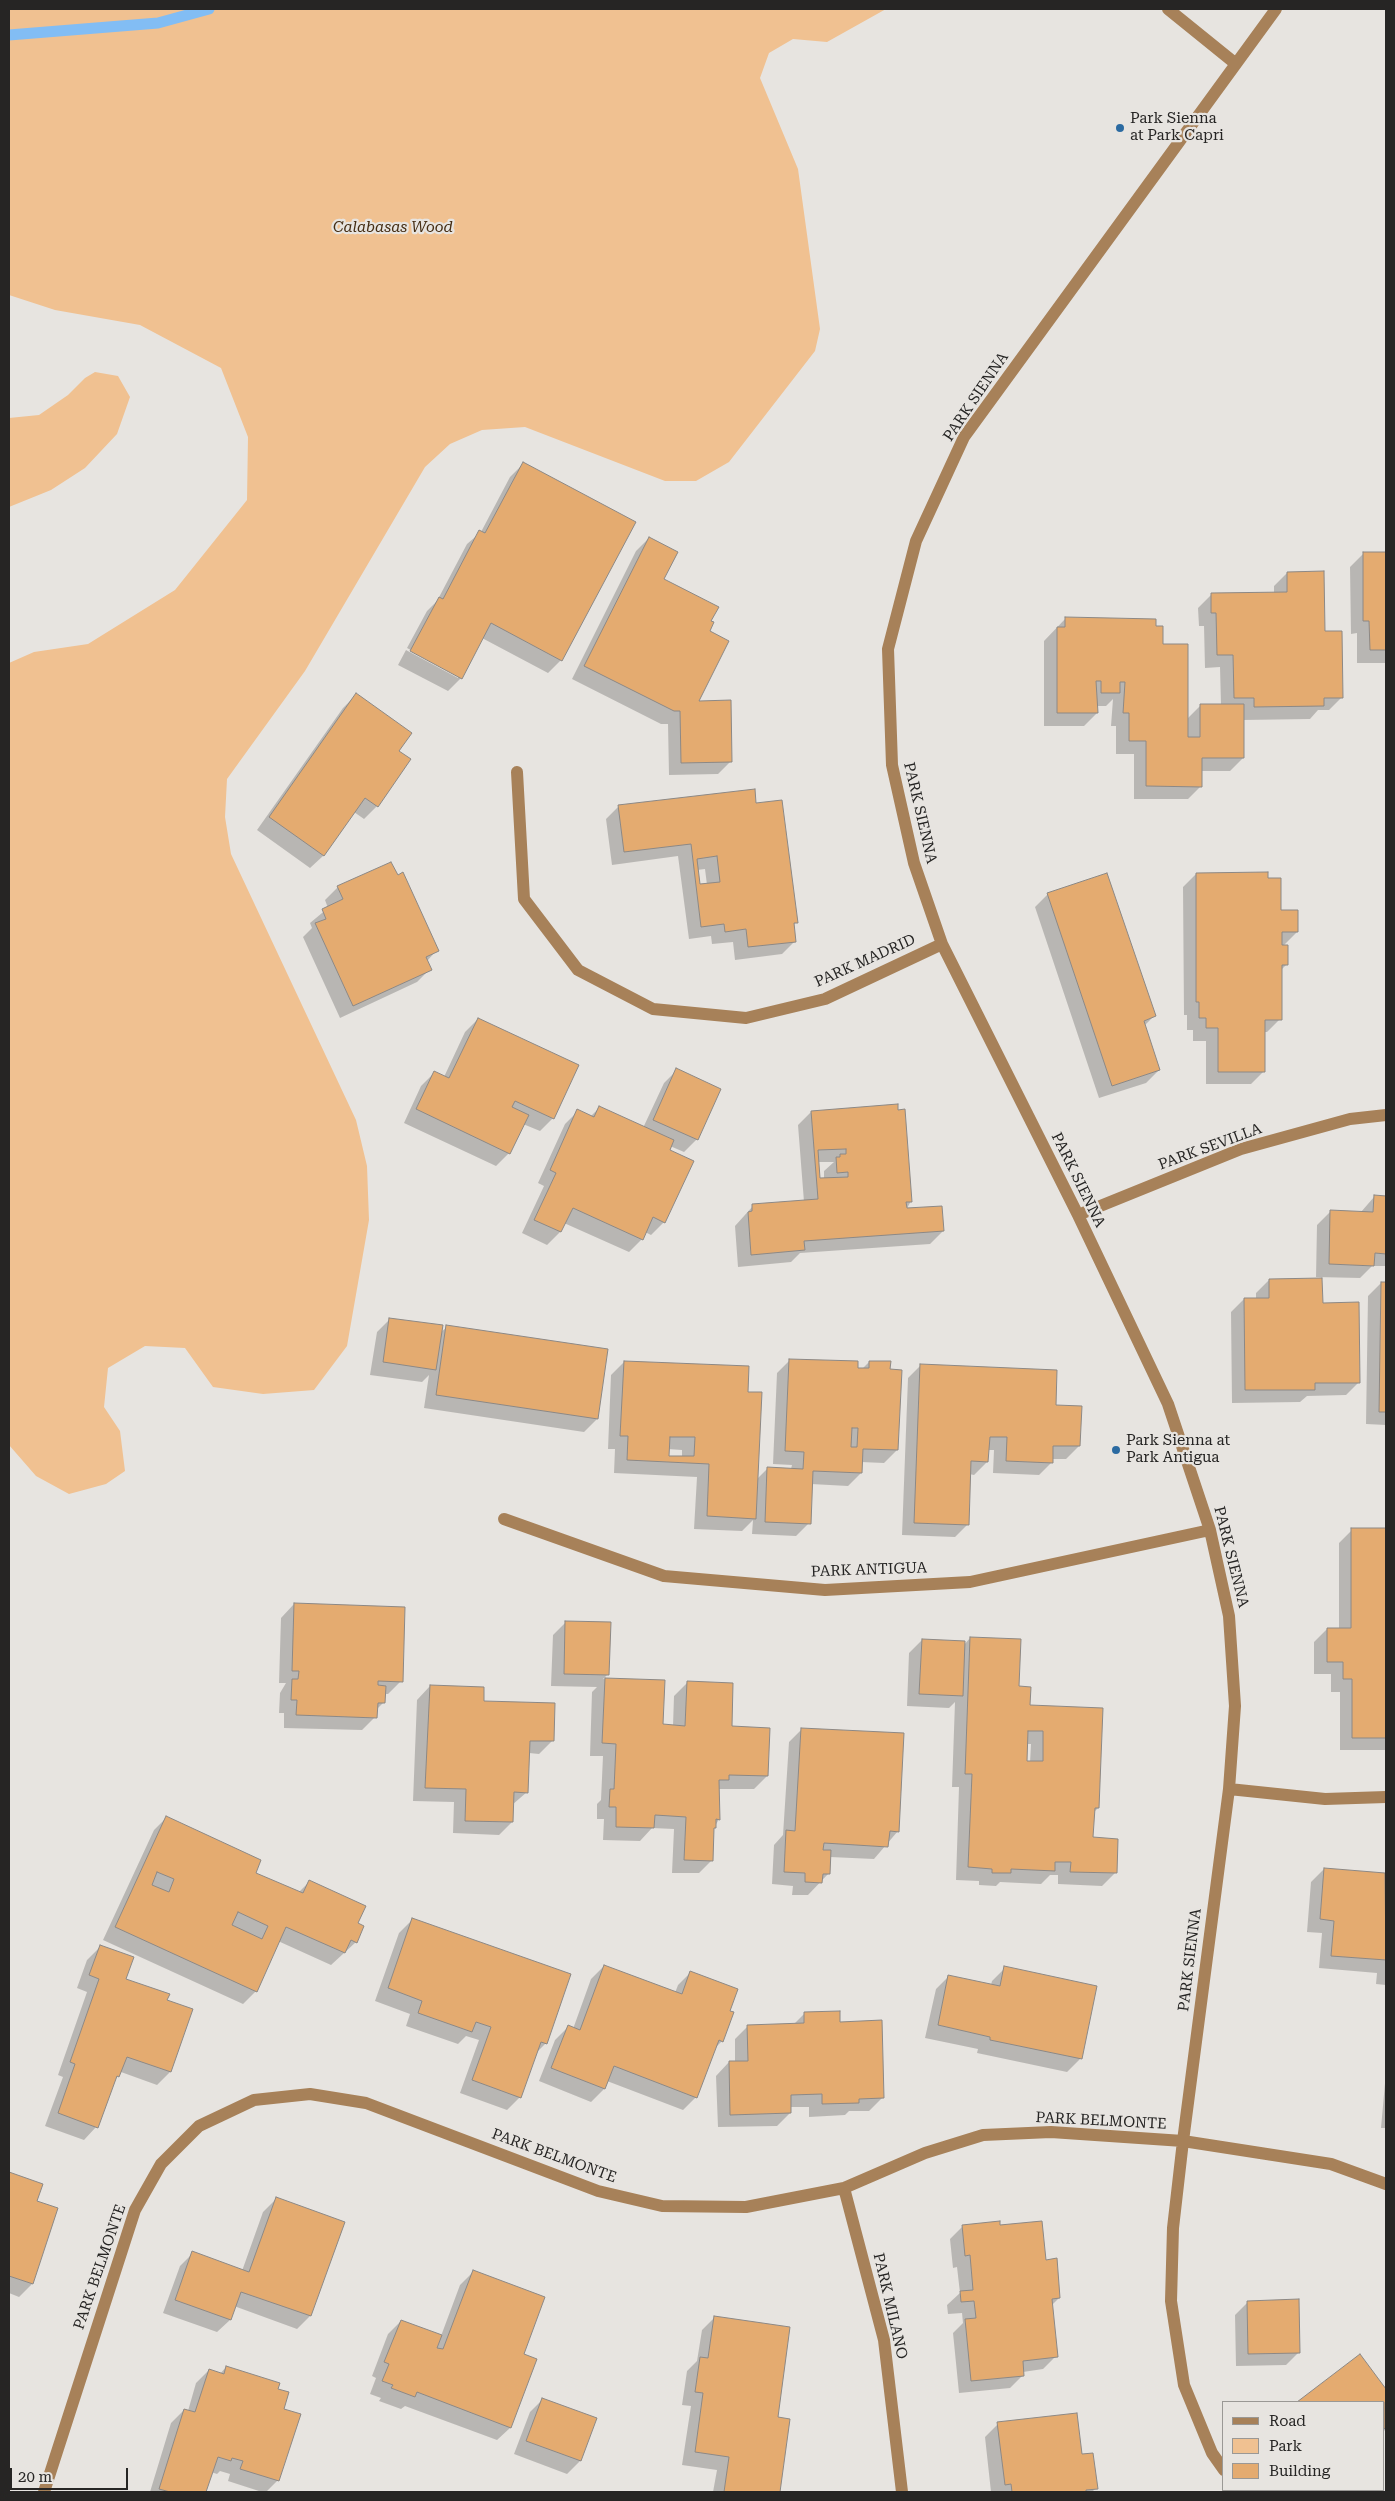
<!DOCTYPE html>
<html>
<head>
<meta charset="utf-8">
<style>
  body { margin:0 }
  #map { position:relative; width:1395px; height:2501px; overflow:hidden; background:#e7e4e0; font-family:"Roboto Serif",serif }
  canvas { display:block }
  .frame { position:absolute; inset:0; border:10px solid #262524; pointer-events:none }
  .legend { position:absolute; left:1222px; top:2401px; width:162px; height:90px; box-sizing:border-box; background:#e7e4e0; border:1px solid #9a9895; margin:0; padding:6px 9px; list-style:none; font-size:15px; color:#262524 }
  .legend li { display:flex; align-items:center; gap:10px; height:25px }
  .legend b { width:25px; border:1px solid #9a9895 }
  .scale { position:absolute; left:10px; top:2468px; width:118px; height:22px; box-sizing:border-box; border:2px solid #262524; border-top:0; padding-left:6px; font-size:15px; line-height:18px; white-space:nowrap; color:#262524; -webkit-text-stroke:4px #e7e4e0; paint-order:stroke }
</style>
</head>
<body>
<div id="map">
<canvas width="1395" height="2501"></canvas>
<div class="frame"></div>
<ul class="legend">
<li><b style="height:6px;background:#a78159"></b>Road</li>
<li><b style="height:14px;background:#f0c191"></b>Park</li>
<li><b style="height:14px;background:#e4ab70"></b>Building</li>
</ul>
<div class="scale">20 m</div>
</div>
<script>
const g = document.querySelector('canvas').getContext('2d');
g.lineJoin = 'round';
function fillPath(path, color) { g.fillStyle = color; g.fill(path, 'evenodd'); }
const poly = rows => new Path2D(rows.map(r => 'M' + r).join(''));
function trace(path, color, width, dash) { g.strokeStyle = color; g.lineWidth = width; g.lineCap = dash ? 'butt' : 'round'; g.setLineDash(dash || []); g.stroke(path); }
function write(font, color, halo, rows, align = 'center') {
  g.font = font + ' "Roboto Serif",serif'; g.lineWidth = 4.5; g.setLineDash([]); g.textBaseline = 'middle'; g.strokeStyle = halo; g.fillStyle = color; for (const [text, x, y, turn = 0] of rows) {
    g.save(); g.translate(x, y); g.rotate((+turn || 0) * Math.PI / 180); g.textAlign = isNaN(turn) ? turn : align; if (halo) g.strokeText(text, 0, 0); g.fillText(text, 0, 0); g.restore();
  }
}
const green = poly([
  [9,9,886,9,827,42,793,39,769,53,760,78,798,169,820,329,815,351,729,462,696,481,665,481,525,427,482,430,450,444,425,467,305,671,227,779,225,817,231,854,356,1120,367,1166,369,1220,347,1346,314,1390,263,1394,213,1387,185,1348,145,1346,108,1368,104,1407,120,1431,125,1471,106,1484,69,1494,36,1476,9,1445,9,663,34,652,88,644,175,590,247,500,248,437,221,368,140,325,55,310,9,295],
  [95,372,118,376,130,397,117,434,85,468,51,490,9,507,9,418,39,415,68,395,85,378]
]);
const shadow = poly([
  [523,464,561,660,548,673,482,638,461,678,448,691,398,665,406,650,458,678,458,675,407,648,427,611,437,601,467,544,481,532,510,477],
  [649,538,663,580,709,621,697,702,731,761,718,774,669,775,668,724,661,724,572,679,636,551],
  [1363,554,1386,554,1386,663,1357,663,1357,633,1351,634,1350,567],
  [1287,573,1324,632,1342,697,1329,710,1318,710,1310,719,1243,720,1243,758,1230,771,1201,771,1201,786,1188,799,1134,799,1134,754,1116,754,1116,726,1111,726,1113,699,1106,706,1097,706,1097,713,1084,726,1044,726,1044,641,1066,618,1154,627,1186,720,1201,705,1221,705,1220,667,1205,668,1204,626,1199,626,1198,608,1211,595,1274,594,1274,586],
  [356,695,398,751,377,806,364,819,354,812,323,856,310,868,257,830,343,708],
  [755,804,796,922,793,925,795,941,782,954,735,960,733,942,712,944,711,936,689,939,678,856,612,865,606,819,619,806],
  [705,869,707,885,699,886,697,870],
  [1196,874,1267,879,1279,911,1297,932,1283,946,1287,964,1280,971,1280,1019,1267,1032,1264,1032,1264,1071,1251,1084,1206,1084,1206,1041,1193,1041,1193,1030,1187,1030,1187,1015,1184,1015,1183,887],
  [338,887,437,950,427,961,430,969,417,982,340,1018,303,937,312,928,310,923,328,908,325,900],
  [1048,894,1154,1016,1144,1026,1159,1070,1146,1083,1099,1098,1035,907],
  [478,1019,577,1066,553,1118,540,1131,523,1124,509,1153,496,1166,404,1123,421,1086,434,1073,444,1077,465,1032],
  [677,1070,697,1139,684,1152,670,1146,668,1150,664,1222,651,1235,645,1232,642,1239,629,1252,564,1223,560,1232,547,1245,522,1233,544,1186,538,1183,565,1124,578,1111,590,1117,599,1108,643,1128,664,1083],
  [811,1112,911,1201,906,1210,943,1231,930,1244,800,1253,791,1262,738,1267,735,1226,753,1206,804,1202,798,1125],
  [818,1162,834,1162,824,1171,824,1179,819,1180],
  [1374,1197,1386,1197,1386,1266,1372,1266,1360,1278,1316,1277,1317,1225,1330,1212,1361,1212],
  [1269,1280,1359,1382,1346,1395,1307,1396,1300,1402,1232,1403,1231,1312,1244,1299,1256,1299,1256,1293],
  [1381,1283,1386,1283,1386,1425,1366,1424,1368,1296],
  [390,1319,440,1333,447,1327,597,1419,584,1432,424,1408,429,1375,422,1382,370,1375,377,1332],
  [790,1360,856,1369,862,1369,869,1362,897,1450,884,1463,861,1462,861,1473,848,1486,811,1484,809,1523,796,1536,752,1534,753,1520,742,1531,694,1529,697,1477,614,1473,615,1449,608,1449,611,1375,624,1362,746,1393,757,1479,768,1468,791,1469,792,1465,773,1464,777,1373],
  [668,1449,682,1450,682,1457,668,1457],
  [921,1365,1054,1407,1079,1446,1066,1459,1052,1459,1052,1462,1039,1475,993,1473,994,1450,988,1450,987,1462,974,1475,969,1474,968,1524,955,1537,902,1535,908,1378],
  [1352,1530,1386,1530,1386,1750,1340,1750,1340,1692,1331,1692,1331,1674,1314,1674,1314,1642,1327,1629,1339,1629,1339,1543],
  [294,1604,401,1681,388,1694,384,1694,384,1702,376,1710,375,1717,362,1730,284,1728,284,1713,279,1713,280,1693,286,1683,279,1683,281,1618],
  [566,1622,608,1674,603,1679,664,1681,662,1725,673,1726,674,1696,687,1683,730,1727,767,1776,754,1789,718,1789,719,1819,713,1830,712,1860,699,1873,672,1873,674,1829,652,1828,640,1841,603,1840,604,1819,597,1819,597,1804,601,1800,603,1756,590,1756,592,1692,597,1687,551,1686,553,1635],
  [970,1638,1018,1687,1028,1707,1098,1808,1093,1813,1092,1839,1115,1873,1102,1886,1058,1884,1058,1875,1050,1875,1041,1884,1000,1882,996,1886,979,1885,979,1881,956,1880,959,1787,952,1787,955,1702,949,1708,907,1706,909,1653,922,1640,964,1645],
  [1027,1744,1031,1744,1030,1763,1026,1763],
  [430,1686,482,1702,552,1741,539,1754,529,1753,527,1792,512,1805,512,1822,499,1835,453,1833,454,1802,413,1801,417,1700],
  [802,1729,898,1831,874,1859,830,1857,829,1873,808,1895,792,1895,793,1886,772,1884,774,1845,783,1835,789,1742],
  [167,1817,254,1873,298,1893,309,1882,357,1924,356,1942,331,1965,278,1941,256,1991,243,2004,103,1940,154,1830],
  [1324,1869,1386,1885,1386,1985,1376,1984,1377,1973,1319,1968,1322,1933,1307,1932,1311,1882],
  [412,1920,570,1975,545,2044,535,2054,520,2097,507,2110,460,2093,479,2040,466,2036,458,2044,406,2026,410,2014,375,2001,399,1933],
  [100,1947,125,1979,170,2072,157,2085,121,2072,113,2081,96,2127,84,2140,45,2126,63,2077,58,2075,87,1992,77,1988,87,1960],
  [604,1966,675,1993,678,1985,691,1972,728,2011,722,2041,715,2048,696,2097,683,2110,607,2081,604,2089,591,2102,539,2081,555,2040,568,2027,573,2029,591,1979],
  [1005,1968,1096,1987,1080,2059,1067,2072,977,2053,978,2049,925,2038,936,1989,949,1976,991,1985,992,1981],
  [805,2013,882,2098,869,2111,849,2111,845,2115,809,2117,809,2107,790,2107,790,2113,777,2126,718,2127,716,2076,729,2062,735,2062,735,2039,748,2026,793,2025],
  [1386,2072,1386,2128,1381,2128],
  [9,2174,41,2184,35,2202,56,2209,32,2284,19,2297,9,2293],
  [276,2199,344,2223,310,2316,297,2329,234,2306,230,2320,217,2332,163,2313,180,2266,193,2253,242,2271,263,2212],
  [963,2226,1045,2261,1059,2298,1051,2306,1056,2356,1043,2369,1023,2372,1023,2375,1010,2388,959,2393,953,2333,963,2323,962,2313,948,2314,947,2305,960,2293,957,2267,953,2268,950,2239],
  [473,2272,522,2355,510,2428,497,2440,405,2406,401,2409,379,2401,381,2398,370,2394,376,2378,372,2376,388,2334,401,2321,441,2336,460,2285],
  [1248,2302,1299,2352,1286,2365,1236,2366,1235,2315],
  [715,2317,776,2418,789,2420,778,2492,713,2492,717,2470,682,2465,691,2406,682,2405,687,2371,697,2361,702,2330],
  [1360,2356,1386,2391,1386,2429,1384,2431,1384,2402,1299,2402],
  [226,2367,277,2389,283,2410,278,2480,266,2492,262,2492,228,2481,230,2474,220,2471,217,2474,211,2472,205,2492,150,2492,171,2423,184,2410,188,2411,196,2383,209,2370,220,2374],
  [543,2399,595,2419,580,2461,567,2474,514,2454,530,2412],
  [998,2424,1096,2488,1092,2492,991,2492,985,2437]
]);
const stream = poly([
  [9,35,158,23,209,9]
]);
const building = poly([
  [523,462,636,522,562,661,491,623,462,679,410,651,439,597,443,599,479,530,485,533,523,462],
  [649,537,678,552,664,579,719,607,711,621,714,622,710,631,729,641,699,701,731,700,732,762,681,763,680,711,674,711,584,666,649,537],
  [1363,552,1386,552,1386,650,1370,650,1369,621,1363,621,1363,552],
  [1324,571,1325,631,1342,631,1343,698,1324,698,1324,706,1254,707,1254,698,1234,698,1233,655,1217,655,1216,613,1211,613,1211,593,1287,592,1287,572,1324,571],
  [1065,617,1156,619,1156,626,1163,626,1163,644,1188,644,1188,737,1200,737,1200,704,1244,704,1244,758,1202,758,1202,787,1146,786,1146,741,1129,741,1129,713,1123,713,1125,682,1120,682,1120,693,1101,693,1101,681,1096,681,1098,713,1057,713,1057,627,1065,627,1065,617],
  [356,693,412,733,399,751,411,759,378,807,365,798,324,856,269,817,356,693],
  [755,789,756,803,782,800,798,923,794,923,796,942,748,947,746,929,725,932,724,924,701,927,691,844,624,852,618,805,755,789],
  [717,856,720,882,700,884,697,859,717,856],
  [391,862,398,875,403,872,439,951,426,957,432,970,353,1006,315,923,326,919,322,909,343,899,337,886,391,862],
  [1268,872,1268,878,1281,878,1281,910,1298,910,1298,932,1282,932,1282,945,1288,945,1288,965,1282,965,1282,1020,1265,1020,1265,1072,1218,1072,1218,1028,1206,1028,1206,1018,1199,1018,1199,1002,1196,1002,1196,873,1268,872],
  [1107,873,1156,1016,1144,1021,1160,1070,1112,1086,1047,893,1107,873],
  [478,1018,579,1065,554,1119,515,1101,512,1107,529,1115,510,1154,416,1109,434,1071,449,1078,478,1018],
  [676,1068,721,1089,698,1140,653,1120,676,1068],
  [898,1104,898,1110,905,1109,912,1202,906,1202,907,1208,942,1206,944,1231,804,1241,805,1250,751,1255,748,1212,752,1211,752,1204,818,1199,811,1111,898,1104],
  [846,1149,846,1154,840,1154,840,1157,836,1157,837,1173,848,1172,848,1177,820,1178,818,1150,846,1149],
  [599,1106,674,1140,670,1150,694,1161,665,1223,653,1217,643,1240,573,1208,561,1232,534,1220,556,1173,550,1170,577,1109,594,1117,599,1106],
  [1374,1195,1386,1196,1386,1254,1375,1253,1374,1266,1329,1264,1330,1210,1373,1212,1374,1195],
  [1322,1278,1323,1303,1359,1302,1360,1383,1315,1383,1315,1390,1245,1390,1244,1298,1269,1298,1269,1279,1322,1278],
  [1381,1282,1386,1282,1386,1412,1379,1412,1381,1282],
  [389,1318,443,1325,436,1370,383,1362,389,1318],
  [446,1325,608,1349,598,1419,436,1395,446,1325],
  [789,1359,858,1361,858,1368,869,1368,869,1361,891,1361,890,1369,902,1370,898,1450,863,1449,862,1473,813,1471,811,1524,765,1522,767,1467,803,1469,804,1452,785,1451,789,1359],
  [852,1428,858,1428,857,1447,851,1447,852,1428],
  [624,1361,749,1366,748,1392,762,1392,756,1519,707,1516,709,1464,627,1460,628,1436,620,1436,624,1361],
  [670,1437,695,1437,694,1456,669,1456,670,1437],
  [920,1364,1057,1370,1056,1405,1082,1406,1080,1446,1053,1446,1053,1463,1006,1461,1007,1437,990,1437,988,1462,971,1461,969,1525,914,1523,920,1364],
  [1351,1528,1386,1528,1386,1738,1352,1738,1352,1679,1343,1679,1343,1662,1327,1662,1327,1628,1351,1628,1351,1528],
  [294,1603,405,1607,403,1682,378,1681,378,1685,386,1686,385,1703,378,1703,377,1718,296,1715,297,1700,291,1700,292,1679,298,1679,299,1671,292,1671,294,1603],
  [565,1621,611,1622,609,1675,564,1674,565,1621],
  [970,1637,1021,1639,1019,1686,1031,1687,1030,1705,1103,1708,1099,1808,1095,1808,1093,1837,1118,1839,1117,1873,1070,1872,1071,1862,1055,1862,1055,1871,1011,1869,1011,1873,992,1873,992,1869,968,1867,972,1774,965,1774,970,1637],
  [1028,1731,1043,1731,1043,1761,1027,1761,1028,1731],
  [922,1639,965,1641,963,1696,919,1694,922,1639],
  [605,1678,665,1680,663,1724,685,1726,687,1681,733,1683,732,1726,770,1728,768,1776,729,1775,729,1780,719,1780,720,1820,716,1819,716,1828,714,1828,713,1861,684,1860,686,1817,655,1815,654,1828,616,1827,616,1807,609,1807,610,1789,614,1789,616,1744,602,1743,605,1678],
  [430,1685,484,1687,484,1701,555,1703,554,1741,530,1741,528,1793,514,1792,513,1822,465,1821,466,1789,425,1788,430,1685],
  [801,1728,904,1733,899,1832,890,1831,888,1847,824,1843,823,1850,831,1850,830,1874,823,1874,822,1883,805,1882,805,1873,784,1872,786,1830,795,1831,801,1728],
  [166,1816,261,1860,256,1873,303,1893,309,1880,366,1906,358,1923,364,1926,357,1943,351,1940,345,1953,286,1927,257,1992,115,1927,166,1816],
  [157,1872,174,1879,169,1892,152,1885,157,1872],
  [238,1912,268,1926,262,1939,232,1925,238,1912],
  [1324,1868,1385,1873,1386,1960,1331,1956,1334,1921,1320,1919,1324,1868],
  [412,1918,571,1974,547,2044,541,2042,521,2098,472,2080,491,2027,476,2022,472,2032,418,2013,422,2001,388,1988,412,1918],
  [100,1945,134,1957,126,1979,170,1994,167,2000,193,2009,171,2072,127,2057,119,2077,117,2076,98,2128,58,2113,75,2064,70,2062,99,1979,89,1975,100,1945],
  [604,1965,682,1994,690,1971,738,1989,730,2011,734,2012,723,2042,719,2040,697,2098,614,2066,605,2089,551,2068,568,2025,580,2030,604,1965],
  [1004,1966,1097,1986,1082,2059,990,2040,990,2037,938,2025,948,1975,1000,1986,1004,1966],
  [840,2011,840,2022,882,2020,884,2098,859,2099,859,2103,822,2104,822,2094,791,2095,791,2113,730,2115,729,2061,748,2061,747,2025,804,2023,804,2012,840,2011],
  [9,2172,43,2184,37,2201,58,2208,33,2284,9,2276,9,2172],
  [276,2197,345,2222,311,2316,241,2292,231,2320,175,2300,192,2251,249,2272,276,2197],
  [1000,2221,1000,2225,1042,2221,1046,2260,1057,2258,1060,2298,1052,2299,1058,2357,1023,2361,1024,2376,971,2381,965,2319,976,2318,974,2301,961,2302,960,2291,973,2290,970,2255,965,2256,962,2225,1000,2221],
  [473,2270,545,2297,524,2354,537,2359,511,2428,417,2392,415,2397,391,2388,393,2385,382,2381,389,2364,384,2362,401,2320,442,2335,437,2348,443,2349,473,2270],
  [1299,2299,1300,2353,1248,2354,1247,2301,1299,2299],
  [714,2316,790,2327,778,2417,790,2419,780,2492,724,2492,729,2457,695,2452,703,2393,695,2392,700,2357,708,2358,714,2316],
  [1360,2354,1386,2389,1386,2427,1384,2429,1384,2402,1297,2402,1360,2354],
  [226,2366,280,2383,278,2389,289,2392,284,2409,301,2414,279,2481,240,2469,243,2461,232,2458,231,2461,218,2457,206,2492,170,2492,159,2489,184,2409,195,2412,209,2369,224,2374,226,2366],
  [542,2398,597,2418,581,2461,526,2441,542,2398],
  [1077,2413,1082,2454,1093,2453,1098,2489,1086,2490,1086,2492,1012,2492,1011,2484,1005,2485,997,2422,1077,2413]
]);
const minor = poly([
  [1168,9,1236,64],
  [517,772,524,899,578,970,653,1009,746,1018,825,999,942,944],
  [1078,1215,1241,1149,1350,1119,1386,1115],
  [504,1519,664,1576,825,1590,970,1582,1210,1530],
  [1229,1789,1325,1799,1386,1797],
  [844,2188,884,2340,902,2492],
  [1224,2470,1212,2453,1184,2385,1171,2301,1173,2228,1183,2141,1229,1789,1235,1706,1229,1616,1210,1530,1168,1404,1078,1215,942,944,914,863,892,765,888,649,916,541,964,437,1276,9],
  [1237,2490,1239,2492],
  [44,2492,135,2210,161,2164,199,2126,254,2100,310,2094,366,2103,598,2191,662,2206,746,2207,844,2188,925,2153,983,2135,1051,2132,1183,2141,1331,2164,1386,2184]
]);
const markers = [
  [1120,128,5,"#2b6aa1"],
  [1116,1450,5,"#2b6aa1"]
];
const poiNames = [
  ["Park Sienna",1130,119],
  ["at Park Capri",1130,136],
  ["Park Sienna at",1126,1441],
  ["Park Antigua",1126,1458]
];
const parkNames = [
  ["Calabasas Wood",393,228]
];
const streetNames = [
  ["PARK SIENNA",976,397,-56],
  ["PARK SIENNA",920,813,77],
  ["PARK MADRID",865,961,-24],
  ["PARK SEVILLA",1210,1147,-20],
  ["PARK SIENNA",1078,1180,64],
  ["PARK SIENNA",1231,1557,76],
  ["PARK ANTIGUA",869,1570,-2],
  ["PARK SIENNA",1190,1960,-83],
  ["PARK BELMONTE",1101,2121,3],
  ["PARK BELMONTE",554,2156,20],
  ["PARK BELMONTE",100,2267,-71],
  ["PARK MILANO",890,2306,77]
];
fillPath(green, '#f0c191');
fillPath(shadow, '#0003');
trace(stream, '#82bdf4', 11);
fillPath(building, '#e4ab70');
trace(building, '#8c8885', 1);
trace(minor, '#a78159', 12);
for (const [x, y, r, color] of markers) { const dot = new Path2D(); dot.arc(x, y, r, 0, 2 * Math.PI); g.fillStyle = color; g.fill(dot); trace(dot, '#e7e4e0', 2); }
write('15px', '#262524', '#e7e4e0', poiNames, 'left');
write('italic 15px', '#452d13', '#e7e4e0', parkNames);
write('15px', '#262524', '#e7e4e0', streetNames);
</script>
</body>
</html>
